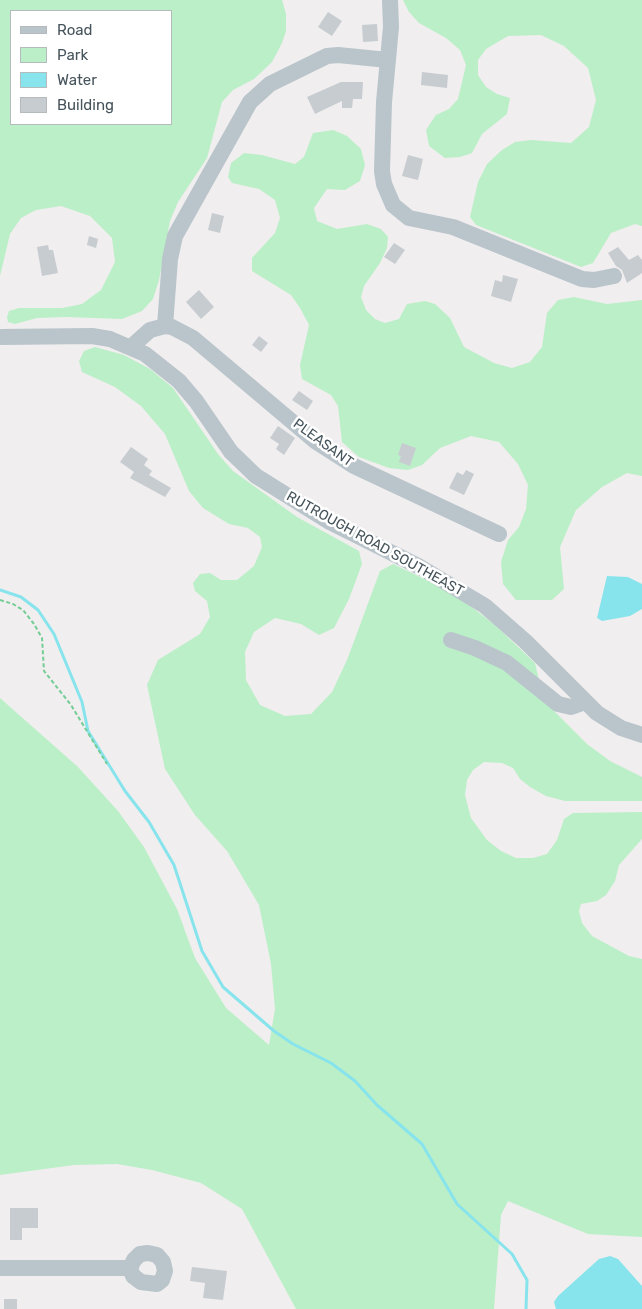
<!DOCTYPE html>
<html>
<head>
<meta charset="utf-8">
<style>
  body { margin:0 }
  #map { position:relative; width:642px; height:1309px; overflow:hidden; background:#f0eeee; font-family:Rubik,sans-serif }
  canvas { display:block }
  .legend { position:absolute; left:10px; top:10px; width:162px; height:115px; box-sizing:border-box; background:#fff; border:1px solid #b5bbbd; margin:0; padding:6px 9px; list-style:none; font-size:15px; color:#46545b }
  .legend li { display:flex; align-items:center; gap:10px; height:25px }
  .legend b { width:25px; border:1px solid #b5bbbd }
</style>
</head>
<body>
<div id="map">
<canvas width="642" height="1309"></canvas>
<ul class="legend">
<li><b style="height:6px;background:#b9c4cb"></b>Road</li>
<li><b style="height:14px;background:#bbefc8"></b>Park</li>
<li><b style="height:14px;background:#88e4ec"></b>Water</li>
<li><b style="height:14px;background:#c7ccd1"></b>Building</li>
</ul>
</div>
<script>
const g = document.querySelector('canvas').getContext('2d');
g.lineJoin = 'round';
function fillPath(path, color) { g.fillStyle = color; g.fill(path, 'evenodd'); }
const poly = rows => new Path2D(rows.map(r => 'M' + r).join(''));
function trace(path, color, width, dash) { g.strokeStyle = color; g.lineWidth = width; g.lineCap = dash ? 'butt' : 'round'; g.setLineDash(dash || []); g.stroke(path); }
function write(font, color, halo, rows, align = 'center') {
  g.font = font + ' Rubik,sans-serif'; g.lineWidth = 5; g.setLineDash([]); g.textBaseline = 'middle'; g.strokeStyle = halo; g.fillStyle = color; for (const [text, x, y, turn = 0] of rows) {
    g.save(); g.translate(x, y); g.rotate((+turn || 0) * Math.PI / 180); g.textAlign = isNaN(turn) ? turn : align; if (halo) g.strokeText(text, 0, 0); g.fillText(text, 0, 0); g.restore();
  }
}
const green = poly([
  [0,0,282,0,286,14,286,31,282,43,272,62,254,79,233,90,222,102,207,158,178,202,170,221,159,280,153,299,142,311,122,319,65,317,37,318,15,324,8,322,7,317,9,311,19,308,62,308,82,304,101,290,115,262,112,238,90,216,61,206,36,210,21,218,10,234,0,276],
  [11,11,171,11,171,124,11,124],
  [403,0,642,0,642,226,635,224,611,233,593,263,581,267,476,225,470,217,478,182,487,164,502,150,515,142,531,140,571,143,589,127,596,100,588,68,564,46,541,35,508,36,486,49,478,60,478,75,486,87,497,94,510,98,507,114,482,134,472,153,460,157,445,158,429,146,426,130,436,115,449,109,458,99,466,65,460,50,446,38,419,23,409,12],
  [333,130,347,136,361,149,365,165,360,181,345,190,327,189,314,208,317,221,337,229,367,224,381,229,388,237,387,248,380,263,364,286,361,297,366,310,375,319,385,323,399,319,407,304,425,301,435,304,450,318,464,347,494,363,512,368,530,362,542,347,547,313,558,300,574,297,607,304,642,300,642,476,627,473,602,487,576,510,560,547,564,589,552,600,516,600,503,584,501,562,508,540,519,527,526,509,528,485,518,464,499,442,471,436,440,448,422,465,408,470,389,468,359,457,342,442,338,406,331,395,302,379,300,365,309,325,300,308,291,295,252,271,252,258,275,233,280,218,275,200,259,189,232,183,228,177,231,163,244,153,262,155,295,164,304,157,313,133],
  [95,347,124,355,150,369,173,388,218,454,233,471,297,517,359,551,362,564,349,599,334,628,319,635,301,624,275,618,254,632,245,652,246,680,260,705,285,716,311,714,332,692,347,660,380,571,393,564,452,592,495,625,535,663,544,701,587,744,610,761,642,777,642,801,565,801,546,796,530,787,520,779,513,768,502,763,484,762,473,770,467,780,465,795,471,818,487,840,501,851,516,858,533,858,547,854,557,840,564,819,573,813,642,812,642,839,619,865,615,881,606,895,597,901,581,904,579,911,582,923,592,936,629,956,642,959,642,1237,588,1234,508,1201,501,1215,494,1309,296,1309,242,1209,201,1183,152,1170,117,1164,74,1165,0,1175,0,698,78,767,118,811,144,847,177,909,195,958,226,1008,269,1045,275,1009,271,964,259,905,227,851,195,815,165,769,147,685,158,660,200,634,210,617,207,601,195,591,193,583,200,574,210,573,221,580,237,580,254,566,262,547,260,537,248,528,229,524,203,508,189,491,165,434,141,406,115,387,82,372,79,361,84,351]
]);
const water = poly([
  [607,576,628,577,642,584,642,609,630,616,602,621,597,618],
  [610,1256,618,1259,642,1286,642,1309,556,1309,554,1302,558,1296,599,1259]
]);
const stream = poly([
  [0,590,21,597,38,610,54,634,82,702,88,731,125,791,149,822,174,865,202,951,223,987,274,1031,293,1044,331,1063,355,1081,377,1105,422,1144,457,1204,512,1254,527,1280,526,1309]
]);
const building = poly([
  [328,12,342,21,332,36,318,27],
  [377,24,378,41,363,42,362,25],
  [422,72,448,75,447,88,421,85],
  [341,82,363,82,362,99,353,99,352,108,342,108,342,101,315,114,307,97],
  [408,155,423,159,418,180,402,176],
  [212,213,224,216,220,233,208,230],
  [89,236,98,239,96,248,87,245],
  [394,243,405,250,395,264,384,257],
  [48,245,49,250,53,250,58,273,42,276,37,247],
  [618,247,629,260,638,255,642,260,642,273,627,283,622,270,616,266,608,253],
  [503,275,518,279,511,302,491,296,495,280,502,282],
  [199,290,214,307,201,319,186,302],
  [259,336,268,343,261,352,252,345],
  [299,391,313,401,307,410,292,400],
  [278,426,295,438,284,455,276,449,279,444,270,438],
  [402,443,416,448,410,466,399,462,401,456,398,455],
  [131,447,148,459,144,465,152,471,149,475,171,488,165,497,130,478,134,472,120,462],
  [466,470,474,474,464,495,449,488,457,472,463,475],
  [10,1208,38,1208,38,1228,22,1228,22,1240,10,1240],
  [192,1267,227,1271,223,1300,203,1298,205,1283,190,1281],
  [4,1299,17,1299,17,1309,4,1309]
]);
const path = poly([
  [0,600,13,604,23,610,34,624,42,638,44,671,71,705,107,764]
]);
const minor = poly([
  [390,0,391,27,384,102,382,171,384,184,393,205,409,218,453,227,582,279,594,280,614,276],
  [165,326,172,327,193,338,315,441,354,466,499,534],
  [0,337,92,336,110,339,145,354,179,381,196,401,231,452,256,476,328,521,420,567,485,606,525,641,597,713,621,728,642,735],
  [131,347,150,330,165,326,170,259,175,236,250,102,270,84,327,56,338,55,388,60],
  [451,640,475,648,507,663,558,704,571,707,585,702],
  [148,1253,157,1255,163,1262,165,1271,162,1280,157,1284,141,1282,133,1276,130,1268,134,1260,140,1254,148,1253],
  [0,1268,130,1268]
]);
const streetNames = [
  ["PLEASANT",323,443,36],
  ["RUTROUGH ROAD SOUTHEAST",375,544,29]
];
fillPath(green, '#bbefc8');
fillPath(water, '#88e4ec');
trace(stream, '#88e4ec', 3);
fillPath(building, '#c7ccd1');
trace(path, '#73cd95', 2, [4, 2.5]);
trace(minor, '#b9c4cb', 16);
write('14px', '#46545b', '#fff', streetNames);
</script>
</body>
</html>
